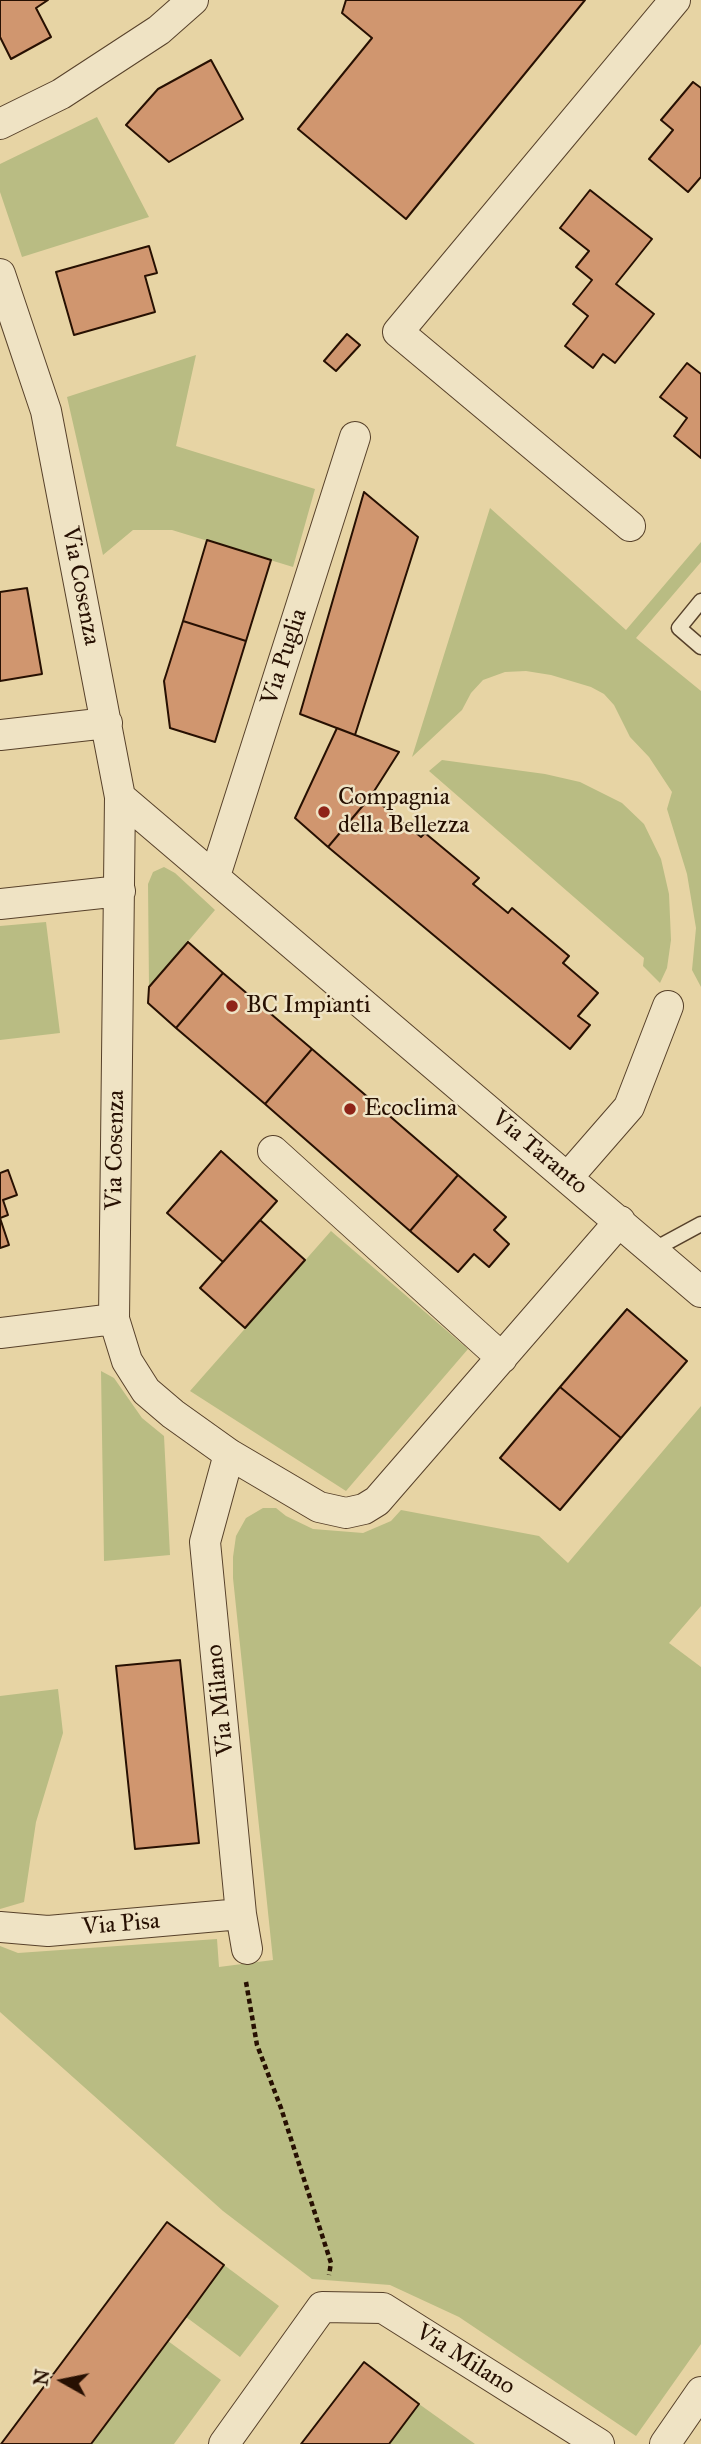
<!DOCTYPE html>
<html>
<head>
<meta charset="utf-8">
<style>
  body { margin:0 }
  #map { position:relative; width:701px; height:2444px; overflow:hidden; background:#e7d4a4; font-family:"IM FELL Great Primer",serif }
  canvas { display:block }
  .north { position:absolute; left:28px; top:2346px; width:70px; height:70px; -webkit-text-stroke:5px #efe3c4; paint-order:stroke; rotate:279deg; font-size:19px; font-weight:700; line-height:28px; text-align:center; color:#271002 }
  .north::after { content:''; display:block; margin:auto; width:24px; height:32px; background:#271002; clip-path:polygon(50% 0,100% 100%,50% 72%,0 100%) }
</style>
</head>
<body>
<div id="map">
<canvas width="701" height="2444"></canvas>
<div class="north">N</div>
</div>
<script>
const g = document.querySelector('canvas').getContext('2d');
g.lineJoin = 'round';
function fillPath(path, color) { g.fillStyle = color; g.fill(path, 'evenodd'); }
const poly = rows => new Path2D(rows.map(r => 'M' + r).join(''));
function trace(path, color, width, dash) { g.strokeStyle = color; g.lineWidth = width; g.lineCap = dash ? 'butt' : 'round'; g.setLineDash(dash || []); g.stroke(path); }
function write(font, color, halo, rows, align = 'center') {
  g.font = font + ' "IM FELL Great Primer",serif'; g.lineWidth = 5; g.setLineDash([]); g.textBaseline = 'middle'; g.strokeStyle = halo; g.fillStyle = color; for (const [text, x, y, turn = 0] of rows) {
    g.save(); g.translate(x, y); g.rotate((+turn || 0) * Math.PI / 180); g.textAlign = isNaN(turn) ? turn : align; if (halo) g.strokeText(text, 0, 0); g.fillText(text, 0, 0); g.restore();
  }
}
const green = poly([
  [97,117,149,217,22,257,0,192,0,164],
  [196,355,176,446,315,489,293,567,172,530,133,530,103,555,67,397],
  [490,508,626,630,701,542,701,562,636,638,701,691,701,987,692,970,696,928,687,874,667,809,672,792,649,757,630,737,614,705,604,694,591,687,551,675,526,671,505,672,483,680,471,693,462,710,412,757],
  [442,760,545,774,580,782,622,803,644,824,661,859,669,894,671,940,667,968,660,983,643,966,644,958,429,771],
  [164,867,175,873,215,910,149,987,148,884,153,872],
  [46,922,60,1033,0,1040,0,926],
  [331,1231,468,1349,346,1491,190,1391],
  [101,1371,114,1378,142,1418,164,1436,170,1555,104,1561],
  [701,1406,701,1606,669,1643,701,1667,701,2344,636,2436,459,2317,390,2285,312,2279,223,2211,0,2012,0,1946,18,1953,217,1939,219,1967,273,1960,233,1578,233,1557,236,1536,246,1518,263,1508,276,1508,286,1516,313,1529,363,1533,391,1521,401,1510,539,1536,568,1563],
  [58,1689,63,1733,36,1822,24,1902,0,1909,0,1696],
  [224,2265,279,2306,240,2357,186,2317],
  [168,2341,221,2380,174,2444,91,2444],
  [419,2404,475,2444,389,2444]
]);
const building = poly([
  [0,0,48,0,36,8,51,37,11,59,0,37,0,0],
  [346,0,585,0,406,219,298,129,372,38,342,13,346,0],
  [211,60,243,119,169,162,126,125,158,89,211,60],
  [693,82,701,88,701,177,688,192,649,159,673,130,661,120,693,82],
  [590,190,652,239,616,284,654,314,615,363,603,354,593,368,565,346,588,316,573,304,592,280,576,267,589,251,560,228,590,190],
  [149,246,157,273,145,276,155,312,74,335,56,272,149,246],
  [347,334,360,345,336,371,324,361,347,334],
  [687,363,701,374,701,458,674,436,687,418,660,397,687,363],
  [364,492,418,537,355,735,300,714,364,492],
  [207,540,271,560,246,641,183,621,207,540],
  [27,588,42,674,0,681,0,592,27,588],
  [183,621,246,641,215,742,170,728,164,681,183,621],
  [337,728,399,752,371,796,328,847,295,818,337,728],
  [371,796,421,837,425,833,479,878,473,884,508,913,512,908,569,956,563,963,598,993,578,1016,590,1025,570,1049,328,847,371,796],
  [188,942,223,973,176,1028,148,1003,149,987,188,942],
  [223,973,312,1049,265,1104,176,1028,223,973],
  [312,1049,458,1175,410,1231,265,1104,312,1049],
  [221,1151,277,1201,223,1262,167,1213,221,1151],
  [8,1170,17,1195,3,1200,8,1215,0,1218,0,1173,8,1170],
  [458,1175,506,1217,494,1230,509,1244,489,1267,474,1254,458,1272,410,1231,458,1175],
  [0,1218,9,1245,0,1248,0,1218],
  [260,1220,305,1260,245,1328,200,1288,260,1220],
  [627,1309,687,1361,621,1438,560,1387,627,1309],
  [560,1387,621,1438,560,1510,500,1458,560,1387],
  [180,1660,199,1843,135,1849,116,1666,180,1660],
  [167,2222,224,2265,186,2317,91,2444,1,2444,167,2222],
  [364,2362,419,2404,389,2444,301,2444,364,2362]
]);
const path = poly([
  [246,1982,257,2045,281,2108,331,2263,329,2275]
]);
const lane = poly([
  [701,601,679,628,701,647],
  [653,1250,701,1224]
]);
const street = poly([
  [0,124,61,94,159,30,193,0],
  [0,274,46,411,120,797,114,1319,127,1361,146,1391,173,1414,229,1454,319,1507,346,1513,364,1509,377,1501,620,1221],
  [630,526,398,332,675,0],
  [0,735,107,723],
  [120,797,701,1292],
  [215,876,355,437],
  [0,904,120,891],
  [273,1151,502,1358],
  [568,1177,629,1107,668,1006],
  [0,1333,114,1319],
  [229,1454,205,1542,241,1914,247,1949],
  [0,1927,48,1931,241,1914],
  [224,2444,322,2307,383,2308,599,2444],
  [665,2444,701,2392]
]);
const markers = [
  [324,812,7,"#8f2418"],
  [232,1006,7,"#8f2418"],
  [350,1109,7,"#8f2418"]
];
const streetNames = [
  ["Via Cosenza",80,586,79],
  ["Via Puglia",285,657,-72],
  ["Via Cosenza",116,1150,-89],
  ["Via Taranto",539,1153,40],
  ["Via Milano",221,1700,-96],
  ["Via Pisa",121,1925,-5],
  ["Via Milano",465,2360,32]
];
const poiNames = [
  ["Compagnia",338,798],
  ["della Bellezza",338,826],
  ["BC Impianti",246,1006],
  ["Ecoclima",364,1109]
];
fillPath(green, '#b9bc83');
fillPath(building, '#d0966f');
trace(building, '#271002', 2);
trace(lane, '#57412a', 17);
trace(street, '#57412a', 32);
trace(path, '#271002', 4.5, [5, 3.5]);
trace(lane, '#efe3c4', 14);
trace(street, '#efe3c4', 30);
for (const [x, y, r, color] of markers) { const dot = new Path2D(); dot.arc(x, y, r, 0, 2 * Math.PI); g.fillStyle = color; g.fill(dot); trace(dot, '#efe3c4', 2.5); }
write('24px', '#271002', '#efe3c4', streetNames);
write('24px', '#271002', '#efe3c4', poiNames, 'left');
</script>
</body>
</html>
